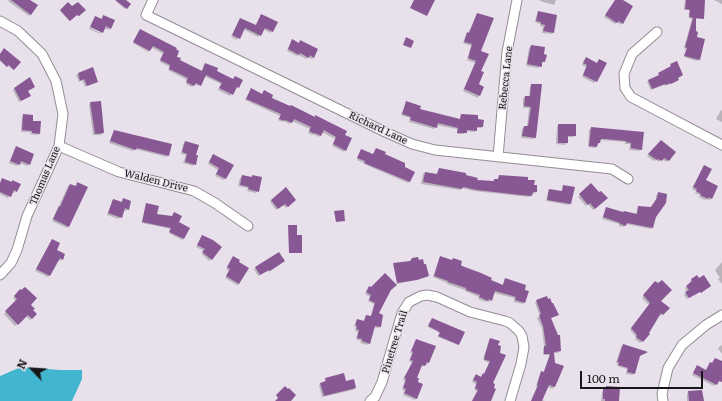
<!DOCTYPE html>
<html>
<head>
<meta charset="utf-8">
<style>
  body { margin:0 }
  #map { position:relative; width:722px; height:401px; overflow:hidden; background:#e8e0ea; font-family:Literata,serif }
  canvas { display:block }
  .north { position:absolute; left:12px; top:349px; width:40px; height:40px; -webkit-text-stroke:3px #e8e0ea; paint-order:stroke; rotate:295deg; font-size:11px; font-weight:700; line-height:16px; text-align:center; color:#181619 }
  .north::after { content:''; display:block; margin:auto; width:14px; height:18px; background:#181619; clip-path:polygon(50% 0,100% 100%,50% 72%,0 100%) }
  .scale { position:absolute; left:580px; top:371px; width:123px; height:18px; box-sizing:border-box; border:2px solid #181619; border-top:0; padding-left:5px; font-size:12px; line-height:14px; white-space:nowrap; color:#181619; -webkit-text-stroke:3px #e8e0ea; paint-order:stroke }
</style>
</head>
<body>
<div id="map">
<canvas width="722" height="401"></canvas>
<div class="north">N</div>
<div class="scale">100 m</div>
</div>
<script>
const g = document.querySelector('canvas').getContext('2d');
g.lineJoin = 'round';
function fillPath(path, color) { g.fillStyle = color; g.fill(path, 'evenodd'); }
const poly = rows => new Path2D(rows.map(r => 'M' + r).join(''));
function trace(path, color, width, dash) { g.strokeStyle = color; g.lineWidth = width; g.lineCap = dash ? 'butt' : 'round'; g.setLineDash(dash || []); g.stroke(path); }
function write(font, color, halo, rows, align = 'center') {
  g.font = font + ' Literata,serif'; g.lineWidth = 3; g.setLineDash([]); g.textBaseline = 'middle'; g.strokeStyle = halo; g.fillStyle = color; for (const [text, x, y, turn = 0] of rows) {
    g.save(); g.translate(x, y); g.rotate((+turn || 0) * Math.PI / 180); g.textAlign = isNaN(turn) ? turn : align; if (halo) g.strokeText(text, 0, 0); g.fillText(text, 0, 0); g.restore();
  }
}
const water = poly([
  [21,367,60,370,82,370,82,379,72,401,0,401,0,376]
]);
const shadow = poly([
  [9,0,28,0,31,14,29,16,8,1],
  [118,0,125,0,130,4,125,9,117,2],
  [540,0,556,0,554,5,540,1],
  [616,0,621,0,622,23,621,25,617,22,615,24,604,17],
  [685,0,704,0,703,18,702,19,695,19,696,38,699,60,697,61,684,57,686,49,684,48,692,19,689,18,689,10,684,10],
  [714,0,722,0,722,4],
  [68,3,72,8,84,10,78,16,76,14,69,21,60,11],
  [538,12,553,33,551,34,542,33,543,27,540,26,540,24,535,22,537,14],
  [478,14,480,72,477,85,483,87,478,98,463,91,475,63,467,60,471,46,463,43,466,35,468,33],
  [261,15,272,31,270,33,263,29,258,37,243,29,237,40,231,37,240,19,255,26],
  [103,16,110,28,109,30,104,28,101,19],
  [90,28,101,33,101,34,89,29],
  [140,30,178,61,201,72,204,65,215,71,238,87,235,88,230,96,218,90,221,84,204,76,199,86,194,84,192,87,186,84,187,80,168,70,170,67,160,62,163,54,151,47,148,52,133,43],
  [292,40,314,57,312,59,308,57,307,59,298,55,297,56,287,51],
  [531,46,543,55,544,62,541,63,539,68,526,66,529,48],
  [0,55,19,62,13,70,7,65,6,66,0,61],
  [584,60,596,64,599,60,596,81,594,83,582,77,586,67,582,65],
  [671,65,682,75,677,78,678,80,669,85,669,84,664,86,664,85,651,90,647,82,670,68],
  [92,68,97,82,85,87,82,80,79,82,76,75],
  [532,85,535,138,533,139,521,138,522,129,524,127,527,127,529,108,523,108,523,98,525,97,529,97,530,87],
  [14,89,27,91,28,97,19,102,13,90],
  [250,91,270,98,314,117,316,116,343,135,345,150,344,152,332,146,335,139,322,132,319,137,313,134,312,135,308,133,310,129,292,121,290,124,283,121,282,122,278,120,280,116,245,100],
  [407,102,419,110,460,120,461,115,482,127,481,128,476,128,475,132,466,131,464,134,457,134,457,129,436,125,434,129,409,122,410,118,401,115],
  [91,103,103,133,101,135,93,135,89,105],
  [721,110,722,111,722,122,716,119],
  [24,115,32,122,39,133,37,135,30,134,31,132,21,132,22,117],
  [558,125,575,136,573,137,567,137,567,143,565,145,556,144,557,127],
  [591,128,643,133,641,149,639,151,629,150,630,144,625,144,625,142,600,140,599,143,595,148,588,147,589,130],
  [114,131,168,155,167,157,135,149,133,151,109,143],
  [185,142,195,164,193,166,183,163,186,155,181,154,183,144],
  [661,142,668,160,667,162,662,159,659,162,656,160,654,161,647,156],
  [16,148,29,164,27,166,20,163,17,166,9,163],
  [376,149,384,155,410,181,408,183,364,164,364,163,357,160,360,152,373,155],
  [213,155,225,179,223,180,215,176,218,170,208,164],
  [704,166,705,181,711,199,709,200,706,199,705,200,699,197,700,195,695,193,696,191,692,189],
  [439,169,476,180,492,182,494,180,497,180,499,176,527,181,533,186,536,192,534,194,531,193,530,197,474,191,462,188,460,190,421,184,423,174,425,173,436,175],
  [242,176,251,178,253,176,258,191,256,193,247,191,248,188,238,186,240,178],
  [3,179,16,191,14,193,12,192,8,198,0,194,0,183],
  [78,184,69,226,67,228,52,221,68,186,70,185,75,187],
  [591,185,605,200,593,210,588,204,586,206,578,197],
  [564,186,570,204,569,205,546,201,548,192,549,190,561,192],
  [658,194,653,227,651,229,626,224,624,227,619,226,619,224,602,219,606,208,636,215,637,209,639,207,650,208,656,200,656,195],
  [113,200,121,203,123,200,128,209,126,211,123,210,119,219,107,215],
  [271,200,295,200,286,208,283,205,276,210,270,202],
  [146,205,156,215,178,223,183,239,182,240,169,233,171,229,142,223],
  [202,237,221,247,209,261,202,254,204,251,196,247],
  [52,240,56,250,62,259,60,261,58,260,48,277,35,271],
  [440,258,460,265,502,286,505,279,524,302,523,304,514,302,514,298,494,293,491,300,489,302,487,301,486,302,478,299,479,297,465,291,465,290,447,284,447,283,433,277,439,259],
  [232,259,239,284,237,285,225,278,229,271,226,269],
  [722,262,722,284,718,279,720,278,715,270],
  [282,263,268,272,267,271,258,276,254,269,255,268],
  [394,264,428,276,415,280,397,284],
  [691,280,699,280,710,286,687,299,684,295,687,292,685,288,691,283,690,281],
  [655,282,660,301,668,308,661,316,659,314,647,333,649,334,640,343,635,339,636,337,630,330,649,305,642,298],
  [368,289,389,290,377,314,380,327,378,328,373,327,369,343,367,345,360,343,361,341,356,339,358,332,355,331,356,327,354,327,357,320,363,322,366,316,371,317,374,304,368,301,370,297,365,294],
  [20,291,32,310,36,314,30,320,26,316,15,326,4,314,16,301,13,298],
  [537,301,558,315,551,318,560,351,558,353,553,353,554,363,563,366,554,387,553,389,548,387,542,400,545,401,531,401,537,387,536,386,540,374,543,373,550,355,543,355,543,349,544,347,542,328,537,318,540,316,535,303],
  [431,320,464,333,458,345,438,337,440,334,438,332,428,327],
  [491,339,497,346,490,401,472,401,477,391,474,390,476,384,472,382,474,377,476,375,480,377,484,375,489,363,483,360,489,340],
  [417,340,435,347,428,363,427,365,425,364,422,367,420,367,416,378,416,398,415,400,403,395,405,391,402,390,405,381,403,380,412,363,409,361,412,353,410,353],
  [623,345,647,352,639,356,634,374,632,375,626,374,627,369,617,366,618,364,616,363,621,347],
  [722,345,722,354,718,348],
  [722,362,722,379,714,386,692,375,697,366,706,371,712,364],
  [326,379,345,382,355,388,353,390,322,397,319,385,324,383,324,381],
  [607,387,618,401,622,401,601,401,602,392],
  [688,392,703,401,687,401,687,394]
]);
const building = poly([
  [11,0,30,0,38,5,31,15],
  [115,0,126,0,131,4,127,9],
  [414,0,435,0,427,16,410,8],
  [615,0,623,0,633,6,623,24,619,21,617,23,605,15],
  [686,0,705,0,704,19,696,18,696,31,698,32,697,37,705,39,700,60,684,56,687,48,685,47,693,18,689,17,690,10,685,9],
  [68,2,72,6,78,2,86,10,79,16,77,15,70,21,60,10],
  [538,11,557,15,554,33,543,31,545,25,541,24,541,22,536,21],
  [477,13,494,18,481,51,489,54,481,71,484,72,479,84,484,87,480,96,464,89,476,61,468,58,472,44,464,42,467,32,469,33],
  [261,14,278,22,273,32,265,28,261,36,245,28,240,39,232,35,240,18,256,25],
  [103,15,115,20,111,29,106,26,103,33,90,27,95,16,102,19],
  [140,29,177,48,176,49,179,51,177,57,181,58,180,60,202,71,205,63,218,68,217,71,233,79,235,76,243,80,239,88,237,87,233,95,219,88,222,83,206,75,201,86,196,83,194,86,186,82,188,78,169,69,170,65,160,60,164,52,153,46,150,51,133,42],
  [406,37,414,41,411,48,403,45],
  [292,39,299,43,300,40,318,49,314,58,310,55,309,58,300,53,299,55,288,49],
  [531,45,545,47,544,54,547,55,545,62,542,62,542,67,527,64],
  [4,48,21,62,14,70,9,65,7,67,0,60,0,54],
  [586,57,597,63,599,59,607,63,597,82,583,75,587,65,583,63],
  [677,61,683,75,678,78,679,80,671,84,671,83,666,85,665,84,652,89,648,80,659,75,658,73,671,66,670,64],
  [93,67,98,82,87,86,84,79,80,81,78,73],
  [30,77,35,87,28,91,31,96,21,101,14,88],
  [531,84,542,84,536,138,522,136,524,126,528,126,531,107,524,106,525,96,530,96],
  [251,88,262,94,264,90,273,95,272,98,290,106,291,105,315,117,315,115,347,131,345,135,352,138,346,151,333,144,336,137,324,130,321,136,315,133,315,134,309,131,311,127,294,119,292,123,285,120,285,121,279,119,281,114,246,99],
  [101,101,104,133,95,134,90,102],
  [406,101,421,106,420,109,460,119,461,114,478,115,478,119,484,120,483,127,477,127,477,131,467,130,467,133,457,133,458,128,438,123,437,128,410,120,411,117,402,114],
  [23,114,33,115,33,121,41,121,40,134,32,133,32,131,22,130],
  [558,124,576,124,576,136,568,136,568,143,558,143],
  [591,127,644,132,642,150,631,148,631,143,626,142,626,141,606,139,601,139,600,143,598,143,597,147,589,146],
  [114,130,172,144,169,156,137,148,136,150,110,141],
  [661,140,676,152,669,161,664,158,662,161,658,159,657,160,648,154],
  [185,141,199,145,196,155,198,155,196,165,185,162,187,154,182,152],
  [16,146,34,154,30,165,21,161,20,165,10,161],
  [376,148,386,152,385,154,405,163,405,167,415,172,410,182,364,163,365,161,357,158,361,149,373,154],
  [213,154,234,165,226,179,216,174,219,168,209,162],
  [704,165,712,169,706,180,718,186,712,199,708,197,708,199,700,195,701,194,696,191,697,189,693,187],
  [439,168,466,173,466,175,478,178,477,180,494,181,494,179,498,179,499,175,528,177,528,180,535,180,534,185,537,185,537,192,533,192,532,196,520,195,477,190,463,187,462,189,423,182,425,172,437,174],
  [242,175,252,177,252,175,262,177,259,192,248,189,249,187,240,185],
  [2,178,12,182,12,180,21,184,17,192,14,190,11,197,0,192,0,183],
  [77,182,88,187,69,227,53,219,59,206,60,207,70,184,76,186],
  [591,183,599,192,601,191,608,198,595,209,590,203,588,205,579,194],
  [563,185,575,187,571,204,547,200,549,189,562,191],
  [286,187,296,200,288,207,285,204,278,209,271,200],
  [658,192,667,194,666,203,656,217,653,228,627,223,626,226,620,224,620,223,603,217,606,207,623,212,624,211,637,214,638,206,651,207,657,198],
  [123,198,131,201,129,210,125,208,122,218,108,213,113,199,122,202],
  [146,203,159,206,157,214,172,216,174,212,182,216,179,222,190,228,184,239,169,232,171,228,142,222],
  [344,210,345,221,336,222,334,211],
  [288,225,297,225,297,235,302,235,302,253,289,253],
  [202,235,213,240,222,247,212,260,202,252,205,249,197,245],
  [52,239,60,243,57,250,65,254,63,260,60,258,50,276,36,269],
  [279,252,285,261,270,271,269,270,260,275,255,267],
  [233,256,240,260,239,262,249,268,239,284,226,276,230,269,227,267],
  [440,256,452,260,453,258,462,261,461,265,462,266,481,273,492,278,491,280,503,285,505,278,526,285,525,290,529,291,525,303,515,300,516,297,495,291,492,301,489,299,488,301,479,297,480,295,466,290,466,288,448,282,448,281,434,276],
  [418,257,419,260,423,259,424,264,426,264,429,276,417,280,397,283,393,263,410,261,412,258],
  [385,273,397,285,391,290,379,313,383,315,381,327,375,326,370,344,362,341,362,339,357,338,359,330,356,329,357,326,355,325,357,319,364,321,366,315,371,316,375,303,369,300,371,295,366,292,369,286,371,287],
  [697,275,699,278,704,275,711,286,701,293,700,292,689,298,685,292,689,290,686,286,692,281,691,279],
  [662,280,672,290,661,301,670,308,663,315,661,313,649,333,650,334,643,342,636,337,637,335,631,328,650,303,643,295,655,281,658,283],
  [25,287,37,298,31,305,35,309,33,310,37,314,32,319,28,315,18,325,5,311,17,299,14,296,20,289,21,290],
  [547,296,548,299,550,298,552,303,553,303,559,315,551,318,558,335,560,335,561,351,554,352,555,363,564,366,555,387,549,385,542,401,531,401,538,385,537,385,541,371,544,372,550,354,544,354,544,346,546,346,543,326,539,315,541,314,536,300],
  [432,318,465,332,459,345,438,336,440,333,438,331,428,326],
  [490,338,500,341,498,345,501,346,500,353,506,355,493,383,495,384,494,388,496,389,491,401,472,401,478,390,475,388,477,382,473,380,476,374,481,377,483,373,484,374,490,361,485,360,484,358],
  [416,339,436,346,429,363,427,362,425,366,422,365,417,378,419,378,418,382,423,384,417,399,404,393,406,389,403,388,406,379,404,378,413,361,410,360,413,352,411,351],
  [623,344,648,352,640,356,635,374,627,372,628,368,618,365,619,362,617,362],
  [715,358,722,361,722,382,719,381,717,385,693,373,697,365,706,370,710,362,712,363],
  [344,373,346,381,354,379,356,388,324,396,320,383,326,381,325,378],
  [285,386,288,389,289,388,296,395,291,401,275,401,278,398,276,395],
  [606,386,620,387,619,401,605,401,605,399,603,399,603,389,606,389],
  [702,390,704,401,689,401,688,391]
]);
const minor = poly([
  [153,0,146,15,385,132,412,144,435,150,612,169,628,179],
  [0,21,18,31,42,54,56,81,63,114,59,146,27,216,17,250,11,263,0,275],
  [657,32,632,54,624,74,625,88,631,97,722,145],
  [59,146,119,172,194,191,215,203,248,226],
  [498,157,507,52,517,0],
  [370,401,375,397,382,382,402,313,409,302,421,296,427,295,437,297,470,312,505,321,510,323,519,331,522,336,524,347,521,364,510,401],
  [663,401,662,394,668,368,682,345,706,325,722,315]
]);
const streetNames = [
  ["Rebecca Lane",506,78,-84],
  ["Richard Lane",378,128,25],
  ["Thomas Lane",45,176,-67],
  ["Walden Drive",156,181,14],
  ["Pinetree Trail",395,342,-73]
];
fillPath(water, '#43b6cf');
fillPath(shadow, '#0003');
fillPath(building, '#885895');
trace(minor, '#938d95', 11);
trace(minor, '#fff', 9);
write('10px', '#181619', '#e8e0ea', streetNames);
</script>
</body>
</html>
